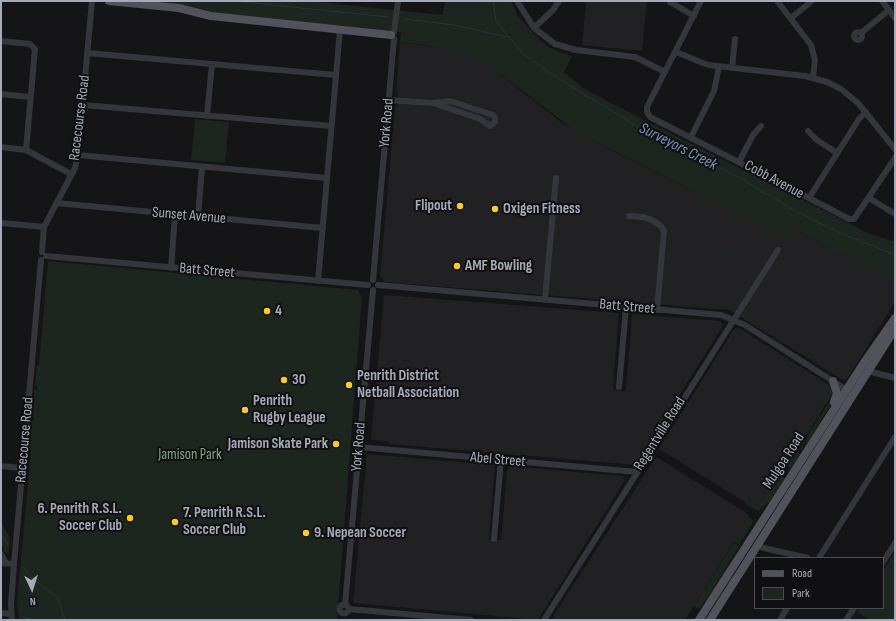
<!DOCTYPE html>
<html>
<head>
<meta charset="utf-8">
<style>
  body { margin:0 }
  #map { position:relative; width:896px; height:621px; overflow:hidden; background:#151517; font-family:"Sofia Sans Condensed",sans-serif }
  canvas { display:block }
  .frame { position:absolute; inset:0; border:2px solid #a5a9b8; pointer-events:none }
  .legend { position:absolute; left:754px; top:557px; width:130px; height:52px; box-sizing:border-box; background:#101012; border:1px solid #4c4d54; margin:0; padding:5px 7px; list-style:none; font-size:12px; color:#a5a9b8 }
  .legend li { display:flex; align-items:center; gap:8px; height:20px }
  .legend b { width:20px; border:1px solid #4c4d54 }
  .north { position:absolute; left:12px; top:569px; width:40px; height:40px; -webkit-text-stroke:3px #101012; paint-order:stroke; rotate:176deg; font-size:11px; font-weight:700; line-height:16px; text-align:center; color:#a5a9b8 }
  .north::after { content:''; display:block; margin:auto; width:14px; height:18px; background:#a5a9b8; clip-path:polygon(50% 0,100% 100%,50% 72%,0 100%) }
</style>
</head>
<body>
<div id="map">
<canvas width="896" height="621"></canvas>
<div class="frame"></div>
<ul class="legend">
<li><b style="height:5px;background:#51525b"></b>Road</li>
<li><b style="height:11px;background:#1c251e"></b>Park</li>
</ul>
<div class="north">N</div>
</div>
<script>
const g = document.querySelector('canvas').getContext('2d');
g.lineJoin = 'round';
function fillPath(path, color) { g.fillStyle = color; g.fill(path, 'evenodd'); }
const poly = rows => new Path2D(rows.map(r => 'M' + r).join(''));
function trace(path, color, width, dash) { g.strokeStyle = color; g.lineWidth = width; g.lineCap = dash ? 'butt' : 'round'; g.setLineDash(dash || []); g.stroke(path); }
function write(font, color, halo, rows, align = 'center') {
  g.font = font + ' "Sofia Sans Condensed",sans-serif'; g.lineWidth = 4; g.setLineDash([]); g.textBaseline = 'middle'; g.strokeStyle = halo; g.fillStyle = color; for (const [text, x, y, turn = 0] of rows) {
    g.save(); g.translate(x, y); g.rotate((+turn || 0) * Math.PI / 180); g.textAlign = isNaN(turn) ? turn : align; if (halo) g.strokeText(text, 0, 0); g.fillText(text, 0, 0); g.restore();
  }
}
const built = poly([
  [586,1,647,1,642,51,582,45],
  [400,42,430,46,462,54,477,60,500,74,561,122,619,154,691,190,797,231,895,282,895,302,847,379,843,380,729,310,385,282,380,276,395,108,397,105,398,94,396,91],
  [384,295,619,313,613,390,626,391,632,314,721,321,723,326,635,465,389,444,389,441,371,440],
  [739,328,829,385,829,392,784,464,781,469,785,472,759,511,659,449,734,329],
  [367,454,495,465,489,540,501,540,507,470,510,466,622,476,625,480,538,620,353,603],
  [656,457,744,511,750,517,685,620,555,620,554,615]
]);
const green = poly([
  [152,1,308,1,443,15,445,1,511,1,518,16,535,35,548,47,572,56,564,72,582,87,605,100,868,233,895,242,895,284,888,279,797,231,779,235,575,131,502,75,469,57,427,45,400,42,401,32,218,13,184,5],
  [195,119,229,122,225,163,191,160],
  [725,248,736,255,733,259,723,253],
  [48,261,358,290,362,297,337,620,19,620,17,602,31,450,29,450,32,420,34,420,34,417,32,417,34,390,37,389,37,386,35,386,37,366,39,364],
  [667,273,670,273,668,299,671,300,671,305,667,305,664,301],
  [675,300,688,301,687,307,675,305],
  [829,385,834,391,807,434,802,450,800,449,802,446,797,443,829,392],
  [834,395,834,399,804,449,808,434],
  [793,449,800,454,791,468,784,464],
  [761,457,784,472,782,475,785,478,770,501,758,511,745,504,745,501,748,500,746,503,753,507,755,505,758,506,778,473,776,471,777,469,767,462,765,464],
  [749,517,753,521,752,524,739,545,734,541],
  [1,522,10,538,9,553,6,554,1,544],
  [749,532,729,565,725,575,704,606,706,600],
  [734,543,739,546,700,609,694,606],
  [895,552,895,620,870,620,857,612,860,608,883,608,883,571],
  [731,575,735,577,707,620,703,620]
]);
const stream = poly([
  [235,1,388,17],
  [493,1,496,21,522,53,554,76,637,126,738,177,799,213,845,235,895,255],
  [405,19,454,25,508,37],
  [1,533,8,545],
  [23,567,31,577,57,597,65,620],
  [23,617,34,620]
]);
const minor = poly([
  [517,1,534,28,555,44,576,50,635,57,665,72],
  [701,1,647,107,647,112,650,117,809,198,859,119,866,112],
  [777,1,811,45,815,60,813,77],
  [882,1,895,18],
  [670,2,694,16],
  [791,18,812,1],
  [534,28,553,10,559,1],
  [394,32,398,1],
  '854 36a4 4 0 1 1 8 0a4 4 0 1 1-8 0Z',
  [861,33,889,10],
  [1,41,30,44,35,49,26,150],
  [676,52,708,65,805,76,827,82,841,89,858,103,895,149],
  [87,53,336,75],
  [732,68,735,39],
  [1,94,30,97],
  [389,100,433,103,480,119,490,126,495,122,495,118,493,115,450,101,433,103],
  [83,105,331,126],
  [207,116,212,64],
  [808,131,817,140,837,153],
  [691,137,714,91,719,67],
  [1,147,26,150,71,174],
  [78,155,327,178],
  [739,162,753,135,761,126],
  [809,198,849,219,854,219,895,158],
  [869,198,895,214],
  [56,203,323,228],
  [629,216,644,217,652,220,661,226,664,231,657,310],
  [198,217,202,167],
  [1,223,44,227],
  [42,252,44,227,75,168,78,155,92,1],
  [46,256,368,285],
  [171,268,175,215],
  [373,280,394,39],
  [318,281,340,30],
  [378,285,721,315,745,325,850,392],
  [545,300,556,178],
  [868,371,895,378],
  [619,387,626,307],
  [359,447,637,472],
  [1,466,22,468],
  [494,539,501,460],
  [757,545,764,548,808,558],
  [1,554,6,563],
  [819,558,895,437],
  [883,562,895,543],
  [1,563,14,564],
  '339.5 609a4.5 4.5 0 1 1 9 0a4.5 4.5 0 1 1-9 0Z',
  [345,605,373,290],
  [349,609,471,620],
  [1,613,11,614],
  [12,620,11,604,14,564,41,260],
  [544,620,778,250],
  [780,620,787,608],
  [846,620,854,608]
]);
const major = poly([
  [109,1,179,8,211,16,391,35],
  [833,381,837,393,834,402],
  [699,620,865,361,895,318],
  [710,620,895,329]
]);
const markers = [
  [460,206,4,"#ffcb25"],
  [495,209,4,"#ffcb25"],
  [457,266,4,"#ffcb25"],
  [267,311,4,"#ffcb25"],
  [284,380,4,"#ffcb25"],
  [349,385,4,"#ffcb25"],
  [245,410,4,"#ffcb25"],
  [336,444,4,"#ffcb25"],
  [130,518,4,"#ffcb25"],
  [175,522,4,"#ffcb25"],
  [306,533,4,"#ffcb25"]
];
const streetNames = [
  ["Racecourse Road",80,118,-83],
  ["York Road",387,123,-85],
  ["Cobb Avenue",774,180,28],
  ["Sunset Avenue",189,216,5],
  ["Batt Street",207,271,5],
  ["Batt Street",627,307,5],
  ["Regentville Road",660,434,-58],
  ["Racecourse Road",25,440,-85],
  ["York Road",359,447,-85],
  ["Abel Street",498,460,5],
  ["Mulgoa Road",784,461,-57]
];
const poiNames = [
  ["Flipout",452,206,"right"],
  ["Oxigen Fitness",503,209],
  ["AMF Bowling",465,266],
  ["4",275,311],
  ["Penrith District",357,376],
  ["Netball Association",357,393],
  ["30",292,380],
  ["Penrith",253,401],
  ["Rugby League",253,418],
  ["Jamison Skate Park",328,444,"right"],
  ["6. Penrith R.S.L.",122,509,"right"],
  ["Soccer Club",122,526,"right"],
  ["7. Penrith R.S.L.",183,513],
  ["Soccer Club",183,530],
  ["9. Nepean Soccer",314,533]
];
const parkNames = [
  ["Jamison Park",190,455]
];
const waterNames = [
  ["Surveyors Creek",678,147,27]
];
fillPath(built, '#212124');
fillPath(green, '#1c251e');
trace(stream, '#2a323c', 1);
trace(minor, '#35363c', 6);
trace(major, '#51525b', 8);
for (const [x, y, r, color] of markers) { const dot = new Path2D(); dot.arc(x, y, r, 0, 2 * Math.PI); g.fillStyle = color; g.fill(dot); trace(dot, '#101012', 1.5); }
write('15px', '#a5a9b8', '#101012', streetNames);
write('bold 15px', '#a5a9b8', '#101012', poiNames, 'left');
write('15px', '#7aa581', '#101012', parkNames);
write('italic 16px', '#7994b7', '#101012', waterNames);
</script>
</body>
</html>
